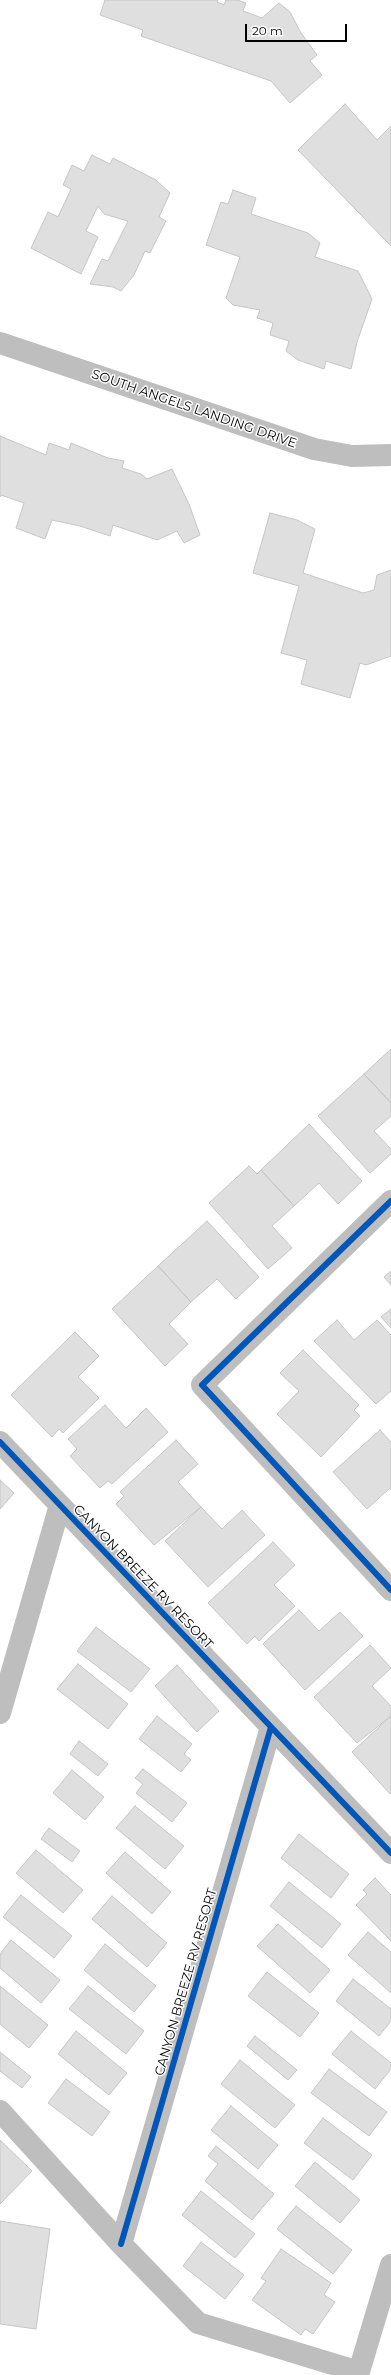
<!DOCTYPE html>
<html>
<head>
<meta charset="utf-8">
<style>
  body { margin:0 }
  #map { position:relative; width:391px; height:2375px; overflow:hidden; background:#fff; font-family:Montserrat,sans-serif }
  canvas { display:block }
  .scale { position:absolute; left:245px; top:24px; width:102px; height:18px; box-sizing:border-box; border:2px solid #000; border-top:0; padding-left:5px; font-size:12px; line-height:14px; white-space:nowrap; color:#000; -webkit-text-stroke:3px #fff; paint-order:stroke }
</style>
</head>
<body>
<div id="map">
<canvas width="391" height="2375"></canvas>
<div class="scale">20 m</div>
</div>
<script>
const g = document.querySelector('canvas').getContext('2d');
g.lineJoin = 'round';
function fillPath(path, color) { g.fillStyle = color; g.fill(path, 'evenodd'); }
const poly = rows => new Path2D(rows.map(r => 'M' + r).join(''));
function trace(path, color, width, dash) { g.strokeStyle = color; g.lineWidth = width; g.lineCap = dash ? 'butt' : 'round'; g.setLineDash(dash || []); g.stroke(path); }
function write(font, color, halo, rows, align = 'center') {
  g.font = font + ' Montserrat,sans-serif'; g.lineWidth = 3; g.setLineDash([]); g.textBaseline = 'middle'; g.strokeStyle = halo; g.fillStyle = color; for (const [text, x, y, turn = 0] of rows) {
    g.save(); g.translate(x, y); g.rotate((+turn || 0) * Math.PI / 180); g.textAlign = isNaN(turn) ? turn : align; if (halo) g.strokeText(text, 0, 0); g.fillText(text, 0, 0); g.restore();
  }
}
const building = poly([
  [105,0,218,0,217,2,224,5,226,0,237,0,246,3,243,11,262,18,279,3,290,12,301,33,317,55,310,61,322,75,290,103,271,81,141,36,143,30,100,15,105,0],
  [345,104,377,140,391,126,391,246,298,150,345,104],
  [92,155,110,164,113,158,156,180,170,193,159,217,166,221,150,253,145,251,134,275,121,291,113,287,90,284,102,259,108,261,128,221,104,214,98,206,86,231,98,237,81,274,31,248,48,212,58,217,71,189,63,185,72,165,84,171,92,155],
  [233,190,256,198,251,214,308,233,320,243,315,257,358,271,372,299,357,342,351,369,326,361,324,369,298,360,286,351,289,341,270,335,273,323,257,318,260,310,233,305,226,298,240,257,206,245,221,202,228,204,233,190],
  [0,436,46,455,49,443,69,450,71,443,108,458,124,461,122,468,141,474,147,479,172,469,189,504,200,535,184,543,177,531,157,540,113,525,110,536,80,526,52,520,45,539,16,528,24,503,1,495,0,497,0,436],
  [270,513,297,520,315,529,303,573,363,593,374,590,377,575,391,570,391,656,366,665,360,663,350,698,301,684,307,660,281,653,299,586,253,573,270,513],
  [391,1049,391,1103,364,1074,391,1049],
  [364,1074,391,1103,391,1116,374,1131,391,1149,391,1154,370,1173,318,1116,364,1074],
  [309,1124,362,1181,338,1204,319,1183,294,1206,261,1170,309,1124],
  [249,1166,257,1174,261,1170,294,1206,272,1226,292,1248,268,1269,209,1203,249,1166],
  [207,1221,259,1277,236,1299,217,1279,191,1302,158,1266,207,1221],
  [158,1266,191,1302,169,1324,188,1344,165,1366,112,1309,158,1266],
  [391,1271,391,1285,384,1277,391,1271],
  [391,1309,391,1328,381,1317,391,1309],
  [337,1320,354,1340,377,1320,391,1335,391,1391,376,1404,314,1341,337,1320],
  [75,1332,99,1356,78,1377,99,1398,63,1433,59,1429,52,1437,11,1395,75,1332],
  [303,1350,359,1405,354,1410,360,1416,321,1457,277,1414,299,1391,280,1373,303,1350],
  [105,1405,126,1428,146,1408,168,1432,112,1484,108,1481,100,1488,70,1456,77,1449,68,1439,105,1405],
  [380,1430,391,1442,391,1490,390,1488,367,1509,333,1472,380,1430],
  [176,1440,198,1464,178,1482,201,1507,154,1545,116,1504,124,1496,120,1492,176,1440],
  [0,1480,14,1493,0,1509,0,1480],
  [201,1507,222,1529,242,1510,265,1535,208,1587,165,1541,201,1507],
  [273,1542,295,1565,274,1585,295,1606,259,1641,255,1636,247,1644,208,1603,273,1542],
  [299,1610,319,1631,340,1612,363,1636,305,1690,263,1644,299,1610],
  [96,1627,150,1669,131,1692,77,1651,96,1627],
  [370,1645,391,1668,372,1686,391,1706,391,1716,357,1743,314,1697,370,1645],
  [78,1664,128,1704,108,1729,57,1689,78,1664],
  [177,1665,219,1711,197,1732,155,1686,177,1665],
  [157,1716,192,1744,184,1754,191,1760,181,1772,139,1739,157,1716],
  [391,1716,391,1793,390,1794,352,1752,391,1716],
  [79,1741,108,1764,98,1776,70,1754,79,1741],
  [143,1769,187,1803,172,1822,136,1793,143,1784,135,1778,143,1769],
  [72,1770,104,1797,85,1820,53,1793,72,1770],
  [135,1806,184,1846,165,1869,116,1828,135,1806],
  [49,1828,80,1851,72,1862,41,1839,49,1828],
  [299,1834,349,1874,331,1898,281,1858,299,1834],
  [36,1850,83,1890,63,1913,16,1873,36,1850],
  [125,1852,171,1892,152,1914,106,1873,125,1852],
  [375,1878,391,1895,391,1941,356,1905,367,1894,363,1890,375,1878],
  [289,1882,341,1924,322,1948,270,1906,289,1882],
  [21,1895,72,1936,54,1958,3,1917,21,1895],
  [112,1896,167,1943,147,1967,92,1919,112,1896],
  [278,1924,330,1970,310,1993,257,1946,278,1924],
  [368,1932,391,1952,391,1993,348,1955,368,1932],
  [11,1940,60,1980,41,2003,0,1968,0,1954,11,1940],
  [105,1944,156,1986,134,2012,84,1970,105,1944],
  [267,1972,319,2013,300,2037,248,1996,267,1972],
  [353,1979,391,2009,391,2021,379,2036,336,2001,353,1979],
  [0,1986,48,2025,29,2048,0,2024,0,1986],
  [88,1986,144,2031,126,2054,69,2009,88,1986],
  [76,2031,127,2073,109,2095,58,2054,76,2031],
  [351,2031,391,2063,391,2069,375,2089,332,2054,351,2031],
  [255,2036,297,2070,288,2080,247,2046,255,2036],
  [0,2052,31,2077,22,2088,0,2071,0,2052],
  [240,2060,295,2105,275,2128,221,2084,240,2060],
  [329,2069,387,2112,369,2136,311,2093,329,2069],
  [66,2079,110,2112,92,2136,48,2103,66,2079],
  [231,2106,278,2145,258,2169,211,2130,231,2106],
  [323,2118,372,2155,353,2180,304,2143,323,2118],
  [0,2140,32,2171,0,2204,0,2140],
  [216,2146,274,2194,252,2220,205,2181,218,2164,208,2156,216,2146],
  [315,2162,360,2200,340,2223,295,2186,315,2162],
  [201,2191,255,2234,235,2258,182,2215,201,2191],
  [296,2206,352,2250,333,2274,277,2229,296,2206],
  [0,2221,50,2229,36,2329,0,2324,0,2221],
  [201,2242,244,2275,225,2299,183,2266,201,2242],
  [281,2249,331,2283,324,2295,335,2302,313,2334,305,2329,301,2335,252,2300,266,2281,261,2278,281,2249]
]);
const street = poly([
  [0,343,314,449,352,456,391,455],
  [391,1201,202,1385,391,1590],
  [0,1442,391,1853],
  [0,1713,60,1505],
  [0,2111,121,2244,198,2323,359,2372],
  [121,2244,271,1727],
  [358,2375,391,2265]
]);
const cycleway = poly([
  [391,1201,202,1385,391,1590],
  [0,1442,391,1853],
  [121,2244,271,1727]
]);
const streetNames = [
  ["SOUTH ANGELS LANDING DRIVE",194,409,19],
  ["CANYON BREEZE RV RESORT",143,1577,46],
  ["CANYON BREEZE RV RESORT",186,1982,-74]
];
fillPath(building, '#dfdfdf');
trace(building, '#c6c6c6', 1);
trace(street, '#bebebe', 22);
trace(cycleway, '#0057b8', 6);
write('13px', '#000', '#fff', streetNames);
</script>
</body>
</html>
